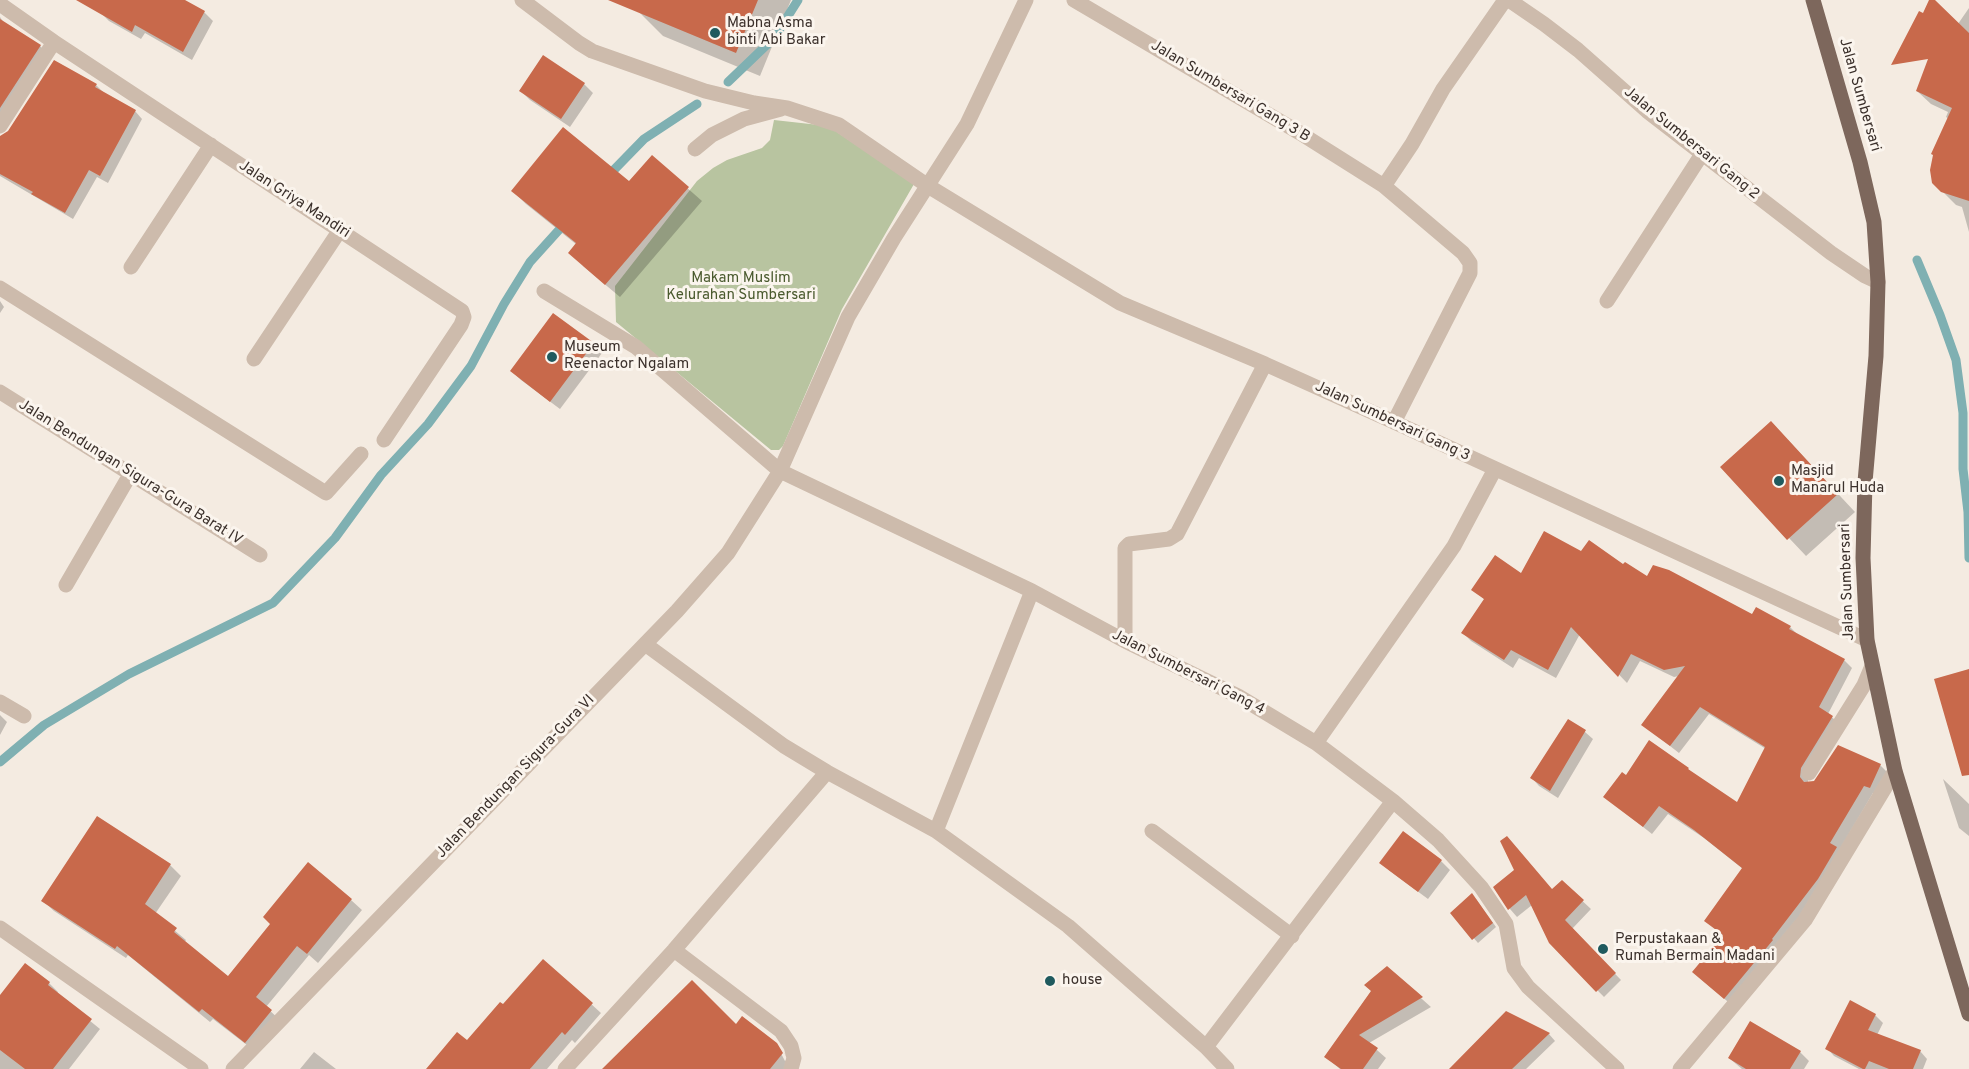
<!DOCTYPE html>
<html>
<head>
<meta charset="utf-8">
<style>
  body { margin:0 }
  canvas { display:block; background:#f4ebe1 }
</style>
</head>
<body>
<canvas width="1969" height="1069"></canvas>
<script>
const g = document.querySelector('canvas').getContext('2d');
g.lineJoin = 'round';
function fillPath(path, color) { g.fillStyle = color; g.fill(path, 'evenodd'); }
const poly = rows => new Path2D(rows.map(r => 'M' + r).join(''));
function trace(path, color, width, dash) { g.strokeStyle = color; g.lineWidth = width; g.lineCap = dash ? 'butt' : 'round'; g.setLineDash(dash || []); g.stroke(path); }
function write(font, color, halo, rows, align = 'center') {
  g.font = font + ' Overpass,sans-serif'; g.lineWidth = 6; g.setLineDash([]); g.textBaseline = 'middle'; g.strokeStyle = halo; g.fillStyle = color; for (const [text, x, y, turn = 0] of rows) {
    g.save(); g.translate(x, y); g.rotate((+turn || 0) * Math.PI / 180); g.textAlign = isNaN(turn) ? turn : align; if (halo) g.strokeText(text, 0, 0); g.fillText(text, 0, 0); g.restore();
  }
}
const green = poly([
  [774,120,828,126,914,184,842,309,783,446,779,450,771,450,616,322,615,286,697,181,713,168,727,160,762,148,770,140]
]);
const shadow = poly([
  [107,0,182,0,204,12,213,21,192,60,145,33,141,39,109,21,100,12],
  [644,0,791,0,760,76,663,36,639,12],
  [1969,8,1969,232,1962,207,1956,205,1933,182,1949,119,1946,117,1948,112,1931,104,1917,91,1933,60],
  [0,17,4,23,40,46,47,53,0,127],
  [544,57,584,84,593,93,570,127,530,100,521,91],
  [96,85,104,93,135,111,142,119,108,183,97,177,73,219,0,176,0,137],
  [652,157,702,201,620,297,583,266,577,245,526,204,513,191,630,183],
  [0,301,4,307,0,313],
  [553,316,593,345,602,353,560,409,521,380,512,371],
  [1788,440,1855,512,1806,556,1722,467],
  [1581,553,1624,567,1648,578,1753,616,1790,627,1798,635,1844,660,1852,668,1828,714,1841,725,1808,777,1808,783,1880,765,1888,773,1878,795,1873,793,1839,851,1844,856,1733,1006,1702,980,1724,936,1706,921,1743,869,1704,838,1668,814,1652,834,1605,797,1626,777,1688,769,1695,776,1737,804,1766,749,1709,714,1679,753,1643,725,1679,676,1674,677,1640,661,1627,683,1580,634,1556,678,1519,658,1513,668,1471,641,1463,633,1485,600,1473,589,1521,576],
  [0,715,7,722,0,735],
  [1569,721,1585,732,1593,739,1558,798,1539,786,1532,778],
  [1943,779,1969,804,1969,836,1959,828],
  [1441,861,1450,870,1428,899,1390,871,1381,862],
  [170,865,181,876,155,914,186,940,184,943,228,978,272,924,351,900,362,910,318,963,309,955,266,1007,282,1022,256,1052,213,1019,210,1022,128,955,126,958,54,911,43,901],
  [1516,871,1553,891,1562,882,1591,909,1572,929,1621,980,1604,997,1550,942,1532,905,1517,917,1510,909,1495,888],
  [1476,899,1496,927,1478,943,1452,913],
  [544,961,601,1013,575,1043,572,1040,547,1069,531,1069,527,1066,525,1069,428,1069,467,1042,503,1006],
  [1387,968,1431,1007,1369,1043,1386,1058,1378,1069,1340,1069,1326,1057],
  [692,982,736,1026,742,1018,776,1044,785,1061,788,1059,783,1051,792,1064,787,1069,605,1069],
  [49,983,58,992,57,994,100,1029,69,1069,0,1069,0,998],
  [1506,1013,1549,1034,1555,1041,1526,1069,1485,1069],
  [1875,1015,1883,1023,1877,1035,1920,1051,1927,1059,1923,1069,1859,1069,1834,1056,1827,1048],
  [314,1052,336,1069,300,1069],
  [1800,1052,1809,1061,1804,1069,1742,1069,1729,1058]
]);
const stream = poly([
  [728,82,774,38,798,0],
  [606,178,644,139,697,104],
  [1917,260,1940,315,1956,360,1963,413,1963,469,1968,512,1969,558],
  [0,762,44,725,129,674,273,603,335,538,381,475,428,424,471,366,504,304,530,262,567,221]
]);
const building = poly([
  [76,0,185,0,205,11,183,52,135,25,132,32],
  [608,0,758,0,736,53],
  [1929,0,1935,0,1969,33,1969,201,1941,192,1932,183,1930,170,1933,155,1931,154,1952,108,1916,91,1928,59,1891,65,1919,11,1923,13],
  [0,19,41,45,0,108],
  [543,55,585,83,561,119,519,91],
  [54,60,97,84,95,87,136,110,100,176,89,170,65,213,31,194,33,192,0,174,0,136,8,131],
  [563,127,629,181,652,155,689,187,605,285,568,253,576,243,511,191],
  [553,313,594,343,550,402,510,371],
  [1771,421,1838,494,1787,540,1720,467],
  [1544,531,1581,551,1589,540,1623,564,1625,562,1647,576,1653,565,1669,570,1752,614,1756,607,1791,626,1789,629,1845,659,1819,707,1833,716,1801,768,1800,777,1804,782,1814,781,1838,745,1881,764,1870,788,1864,786,1830,843,1837,847,1818,879,1772,939,1773,940,1724,999,1692,972,1723,935,1704,921,1742,868,1694,830,1659,806,1643,827,1603,797,1622,772,1626,775,1649,740,1689,768,1688,769,1737,802,1765,747,1700,707,1670,746,1641,725,1685,666,1664,670,1631,654,1618,677,1571,627,1548,670,1511,650,1504,660,1461,633,1484,599,1471,590,1495,555,1521,573],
  [1969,669,1969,775,1962,776,1934,679],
  [1568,719,1586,730,1550,791,1530,778],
  [97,816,171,864,145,904,177,928,174,932,228,976,270,924,263,917,308,862,352,899,307,954,297,946,256,997,272,1010,245,1043,202,1009,199,1012,117,946,115,949,41,901],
  [1403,831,1442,860,1418,892,1379,863],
  [1507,836,1552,889,1562,880,1584,900,1565,920,1616,973,1596,992,1549,943,1526,895,1508,910,1493,887,1514,870,1500,841],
  [1472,893,1493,923,1472,940,1450,913],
  [543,959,593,1003,565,1035,562,1032,530,1069,426,1069,457,1032,467,1040,500,1002,503,1004],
  [25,963,50,982,48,985,92,1019,53,1069,25,1069,0,1050,0,995],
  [1387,966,1423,997,1359,1035,1378,1048,1363,1069,1341,1069,1324,1057,1371,991,1364,985],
  [692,980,736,1024,742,1016,777,1043,783,1053,770,1069,602,1069],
  [1850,1000,1876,1014,1868,1030,1921,1050,1913,1069,1889,1069,1869,1061,1865,1069,1863,1069,1825,1049],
  [1506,1011,1550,1033,1512,1069,1449,1069],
  [1750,1021,1801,1051,1790,1069,1746,1069,1728,1058]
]);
const minor = poly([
  [522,0,579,43,592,51,705,91,754,103,787,108,839,125,928,186,1120,303,1265,364,1394,422,1867,640],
  [1074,0,1300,133,1384,186,1463,253,1470,263,1470,273,1394,422],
  [1509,0,1544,24,1578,50,1647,111,1831,253,1865,276,1878,282],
  [0,4,54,42,462,311,464,317,461,325,384,440],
  [0,126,54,42],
  [695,149,712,135,744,119,781,109],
  [1384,186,1412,144,1443,89,1505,0],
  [131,267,211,145],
  [0,288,326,493,361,454],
  [544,291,636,347,780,471,1032,591,1125,641,1238,696,1316,743,1393,801,1438,840,1481,887,1506,924,1514,968,1528,987,1617,1069],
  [1607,301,1702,154],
  [254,359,340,230],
  [0,392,260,555],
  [66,585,131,473],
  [1125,641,1125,548,1129,544,1169,539,1177,534,1265,364],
  [645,644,784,746,827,772,936,831,1068,926,1206,1047,1227,1069],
  [0,702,24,716],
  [1316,743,1454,546,1495,469],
  [1809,773,1864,685,1872,666],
  [936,831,1032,591],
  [1152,831,1292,936],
  [0,928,201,1069],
  [674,950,781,1031,791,1046,794,1058,791,1069],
  [1206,1047,1393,801],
  [233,1069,677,611,728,553,780,471,848,317,894,238,967,124,1026,0],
  [565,1069,674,950,827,772],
  [1680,1069,1805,920,1895,771]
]);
const major = poly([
  [1813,0,1860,162,1874,222,1878,282,1876,356,1865,482,1863,558,1867,640,1895,771,1969,1014]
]);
const markers = [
  [715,33,6,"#1f5a5e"],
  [552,357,6,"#1f5a5e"],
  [1779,481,6,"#1f5a5e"],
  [1603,949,6,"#1f5a5e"],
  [1050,981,6,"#1f5a5e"]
];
const poiNames = [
  ["Mabna Asma",727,24],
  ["binti Abi Bakar",727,41],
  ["Museum",564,348],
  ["Reenactor Ngalam",564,365],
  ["Masjid",1791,472],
  ["Manarul Huda",1791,489],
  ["Perpustakaan &",1615,940],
  ["Rumah Bermain Madani",1615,957],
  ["house",1062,981]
];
const streetNames = [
  ["Jalan Sumbersari Gang 3 B",1230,92,31],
  ["Jalan Sumbersari",1859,95,74],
  ["Jalan Sumbersari Gang 2",1691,144,39],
  ["Jalan Griya Mandiri",294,200,33],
  ["Jalan Sumbersari Gang 3",1392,422,25],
  ["Jalan Bendungan Sigura-Gura Barat IV",130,473,32],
  ["Jalan Sumbersari",1848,582,-92],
  ["Jalan Sumbersari Gang 4",1188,673,27],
  ["Jalan Bendungan Sigura-Gura VI",516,777,-46]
];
const parkNames = [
  ["Makam Muslim",741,279],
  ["Kelurahan Sumbersari",741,296]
];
fillPath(green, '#b8c4a0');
fillPath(shadow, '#0003');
trace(stream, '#7fb0b2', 9);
fillPath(building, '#c8694b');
trace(minor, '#cdbbac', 15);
trace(major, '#7d675c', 15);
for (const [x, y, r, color] of markers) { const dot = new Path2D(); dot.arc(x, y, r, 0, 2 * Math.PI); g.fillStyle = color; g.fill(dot); trace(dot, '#fbf5ee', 2); }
write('15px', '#3b302b', '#fbf5ee', poiNames, 'left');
write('15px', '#3b302b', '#fbf5ee', streetNames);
write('15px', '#4a5a2e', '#fbf5ee', parkNames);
</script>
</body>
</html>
